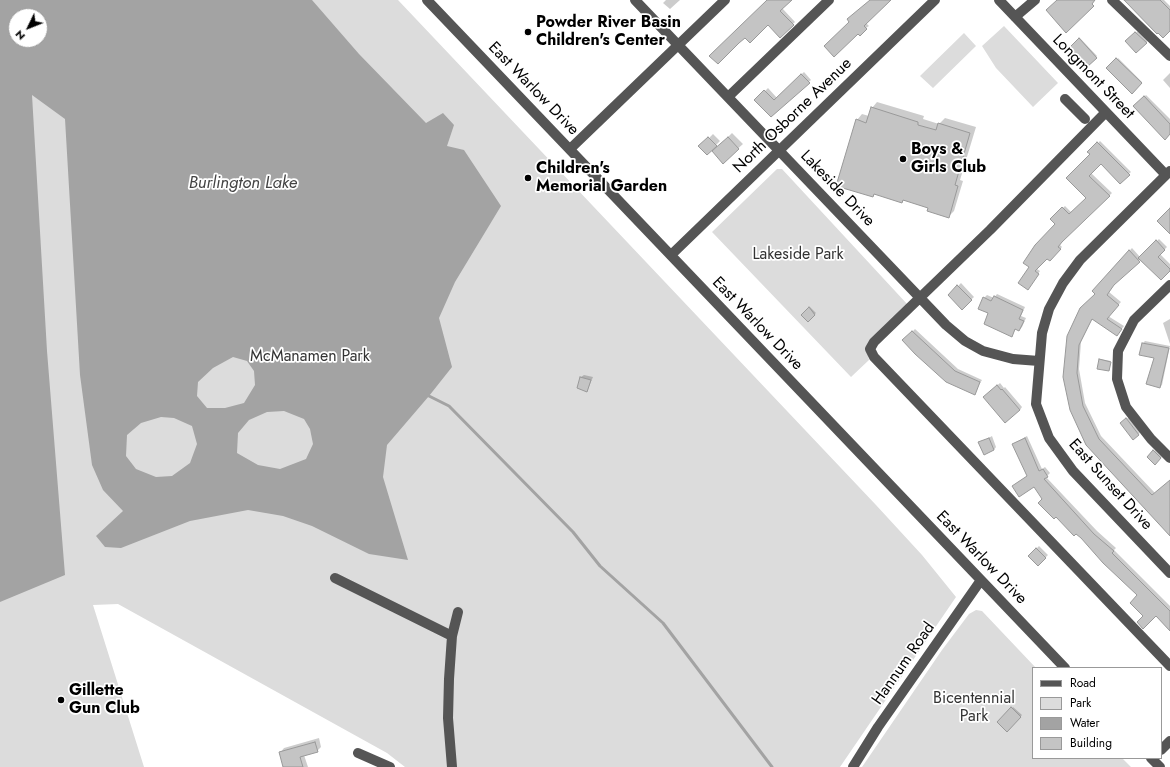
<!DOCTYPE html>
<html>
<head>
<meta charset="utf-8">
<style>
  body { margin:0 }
  #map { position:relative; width:1170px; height:767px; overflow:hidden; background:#fff; font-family:Jost,sans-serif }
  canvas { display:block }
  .legend { position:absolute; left:1032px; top:667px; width:130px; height:92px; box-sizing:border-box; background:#fff; border:1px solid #999; margin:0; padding:5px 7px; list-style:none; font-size:12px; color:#000 }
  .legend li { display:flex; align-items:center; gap:8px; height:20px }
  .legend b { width:20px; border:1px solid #999 }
  .north { position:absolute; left:8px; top:8px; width:40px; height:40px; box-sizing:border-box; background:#fff; border:1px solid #999; border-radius:50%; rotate:227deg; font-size:11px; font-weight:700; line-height:16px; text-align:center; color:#000 }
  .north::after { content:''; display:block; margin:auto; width:14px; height:18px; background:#000; clip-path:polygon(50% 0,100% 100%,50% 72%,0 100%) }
</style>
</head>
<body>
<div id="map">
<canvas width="1170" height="767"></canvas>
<ul class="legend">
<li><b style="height:5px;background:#555"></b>Road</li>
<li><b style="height:11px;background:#dcdcdc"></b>Park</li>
<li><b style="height:11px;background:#a3a3a3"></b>Water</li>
<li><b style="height:11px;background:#c4c4c4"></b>Building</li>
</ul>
<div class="north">N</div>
</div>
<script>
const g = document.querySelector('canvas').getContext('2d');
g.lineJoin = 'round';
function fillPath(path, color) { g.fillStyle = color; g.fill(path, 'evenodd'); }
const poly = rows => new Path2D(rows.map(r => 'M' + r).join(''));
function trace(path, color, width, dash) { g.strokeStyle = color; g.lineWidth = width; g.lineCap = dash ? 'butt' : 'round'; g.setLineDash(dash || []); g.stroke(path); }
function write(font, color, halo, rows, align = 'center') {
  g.font = font + ' Jost,sans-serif'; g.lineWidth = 3.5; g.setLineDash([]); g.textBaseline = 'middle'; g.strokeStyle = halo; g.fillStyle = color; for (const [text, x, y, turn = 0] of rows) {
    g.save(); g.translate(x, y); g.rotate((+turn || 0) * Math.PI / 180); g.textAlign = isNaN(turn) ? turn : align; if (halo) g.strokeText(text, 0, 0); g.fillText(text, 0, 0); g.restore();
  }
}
const green = poly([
  [0,0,398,0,876,505,922,555,956,597,840,767,405,767,387,753,118,604,93,605,144,767,0,767],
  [16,16,40,16,40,40,16,40],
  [1004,26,1058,83,1033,107,996,68,982,46],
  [964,33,976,46,933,88,920,76],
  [777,169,782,169,908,305,867,350,869,360,851,377,712,232],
  [976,610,982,611,1036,668,1033,668,1033,758,1122,758,1131,767,862,767,942,650,969,614]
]);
const water = poly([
  [0,0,312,0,359,54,426,123,443,113,454,125,447,146,464,150,501,206,455,282,439,318,452,367,429,396,387,445,383,477,408,560,369,554,312,526,283,516,248,510,190,521,121,548,105,547,96,536,123,511,103,490,92,465,80,375,65,119,32,95,47,351,65,575,0,602],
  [16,16,40,16,40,40,16,40],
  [233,357,247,361,254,371,255,385,244,403,225,408,207,408,197,396,198,382,213,368],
  [284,411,304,419,310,429,313,444,306,459,280,469,258,465,237,453,238,433,249,420,267,412],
  [161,417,174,418,192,426,197,444,190,463,172,476,156,477,136,469,126,456,127,435,141,423]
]);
const shadow = poly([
  [666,0,680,0,670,9,663,3],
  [769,0,790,0,782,8,795,22,780,36],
  [871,0,890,0,866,23,869,26,866,28,848,19],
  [1126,0,1164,0,1170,6,1170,29],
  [1139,30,1149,40,1136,52,1126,41],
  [1080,38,1097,56,1087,66,1070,48],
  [1118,58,1142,82,1132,93,1107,68],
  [804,72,811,80,771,115,756,100,768,88,777,98],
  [1170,73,1170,88,1163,80],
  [1146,95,1170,119,1170,134,1165,139,1135,106],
  [877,102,924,116,923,119,939,124,945,118,976,127,960,180,963,181,954,211,948,217,929,207,904,200,902,202,875,194,872,196,857,120,862,114,869,116,872,108],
  [732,133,743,144,723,162,713,152],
  [713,134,720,141,707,154,700,147],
  [1100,141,1131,172,1120,182,1101,163,1091,173,1112,193,1064,239,1060,245,1062,247,1050,259,1047,257,1037,269,1040,271,1030,286,1019,283,1056,224,1051,219,1065,206,1072,213,1088,198,1068,178,1091,154,1089,152],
  [1159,239,1167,247,1160,254,1170,264,1170,270,1141,259,1115,282,1109,292,1121,302,1108,316,1124,326,1117,335,1092,319,1081,342,1079,369,1085,403,1101,436,1155,493,1170,481,1170,535,1087,444,1064,377,1096,294,1093,291,1132,248,1140,257],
  [961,283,974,297,962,308,949,295],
  [997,294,1025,307,1021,316,1026,318,1022,327,1019,330,1016,329,1011,336,990,313,984,298,987,295,994,298],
  [810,307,816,313,808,320,802,315],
  [1170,319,1170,344,1163,323],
  [915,329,958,369,982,380,974,393,904,340],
  [1145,341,1170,346,1162,385,1160,387,1155,358,1143,343],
  [1100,359,1111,361,1109,370,1099,360],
  [584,375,593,377,587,391,581,377],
  [1000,383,1004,388,1005,387,1022,407,1020,410,987,394],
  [1130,416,1141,432,1133,439,1124,421],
  [992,436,996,447,994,450,980,443],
  [1027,436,1042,469,1045,467,1050,473,1046,477,1097,531,1116,548,1114,550,1170,606,1170,630,1156,615,1144,616,1139,595,1043,499,1028,476,1013,444],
  [1155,450,1162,457,1155,463,1148,457],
  [1039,546,1048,555,1038,565,1029,556],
  [1013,707,1022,715,1007,731,998,722],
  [319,738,321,747,317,751,304,755,308,767,284,767,280,753,284,748]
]);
const stream = poly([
  [429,396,449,406,573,532,600,566,663,623,772,767]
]);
const building = poly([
  [767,0,792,0,780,11,794,25,780,38,768,25,750,43,745,38,739,43,718,64,709,56,767,0],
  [870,0,891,0,864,26,867,29,860,36,858,34,834,57,824,46,849,22,847,19,870,0],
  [1057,0,1095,0,1092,4,1094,6,1066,33,1046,10,1057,0],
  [1124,0,1160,0,1170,10,1170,31,1163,38,1158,33,1157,34,1124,0],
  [1135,32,1147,43,1136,53,1125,41,1135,32],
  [1079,38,1097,58,1087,67,1069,48,1079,38],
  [1116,58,1142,83,1132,94,1106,68,1116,58],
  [801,74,810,83,771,117,754,100,764,90,774,100,801,74],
  [1144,96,1170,124,1170,134,1165,140,1133,106,1144,96],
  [871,107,918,122,918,125,936,130,938,123,970,133,955,185,958,186,949,218,927,211,928,208,903,200,902,203,874,194,873,197,836,186,856,119,866,123,871,107],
  [708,137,717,146,707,155,698,146,708,137],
  [728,137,739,149,723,164,712,151,728,137],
  [1097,142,1130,175,1120,184,1101,164,1089,176,1110,196,1062,242,1058,247,1061,249,1050,261,1047,259,1035,271,1039,274,1028,290,1018,283,1029,267,1023,263,1035,245,1055,224,1050,219,1062,207,1069,214,1086,198,1066,178,1090,154,1087,152,1097,142],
  [1170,208,1170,234,1157,221,1170,208],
  [1156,240,1165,250,1158,257,1170,269,1170,271,1161,280,1138,258,1156,240],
  [1129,250,1140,262,1114,285,1107,295,1119,305,1107,319,1122,329,1117,336,1092,319,1079,345,1077,373,1083,406,1099,439,1152,495,1170,480,1170,536,1086,445,1070,410,1063,377,1067,336,1080,308,1095,294,1092,291,1129,250],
  [957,285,972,300,962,310,948,295,957,285],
  [994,296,1023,310,1019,319,1024,321,1019,331,1015,329,1012,337,984,324,988,313,978,309,983,297,991,301,994,296],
  [809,307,815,315,808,322,801,315,809,307],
  [912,331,955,371,980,382,975,395,946,382,915,354,902,340,912,331],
  [1142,343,1169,348,1160,388,1146,384,1154,358,1139,355,1142,343],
  [1099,359,1111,362,1109,371,1097,369,1099,359],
  [580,377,591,380,587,392,577,388,580,377],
  [997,385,1001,390,1002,389,1020,410,1005,423,983,397,997,385],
  [1126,418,1139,435,1133,440,1120,423,1126,418],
  [989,438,994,450,984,455,978,442,989,438],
  [1025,438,1039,471,1043,469,1048,477,1044,479,1094,534,1114,551,1112,553,1170,611,1170,631,1156,616,1143,629,1137,622,1143,616,1130,603,1137,595,1103,563,1081,538,1076,534,1074,536,1056,517,1054,519,1038,503,1042,499,1034,487,1019,497,1012,486,1027,476,1012,444,1025,438],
  [1153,450,1161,458,1155,465,1147,457,1153,450],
  [1036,548,1046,558,1038,566,1028,556,1036,548],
  [1011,707,1021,717,1007,732,997,722,1011,707],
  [315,742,318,752,300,757,303,767,283,767,279,752,315,742]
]);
const minor = poly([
  [427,0,1065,668],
  [635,0,946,325,965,341,983,351,1013,359,1039,361],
  [999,0,1166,175],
  [1112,0,1170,56],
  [1015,17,1035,0],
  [728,97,829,0],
  [1065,99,1085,119],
  [1106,112,990,230,874,342,870,349,874,357,1170,666],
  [570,149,725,0],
  [1170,171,1080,260,1063,283,1049,309,1042,333,1036,404,1049,438,1073,471,1170,573],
  [671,255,935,0],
  [1170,285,1134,320,1118,351,1117,379,1126,407,1151,439,1170,458],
  [335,578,452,636],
  [1161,750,1170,741],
  [358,753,390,767],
  [1151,758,1160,767],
  [452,767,448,718,449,679,452,636,458,612],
  [853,767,878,727,981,580]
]);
const markers = [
  [528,32,4,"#000"],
  [903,159,4,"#000"],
  [528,178,4,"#000"],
  [61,700,4,"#000"]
];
const poiNames = [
  ["Powder River Basin",536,23],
  ["Children's Center",536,41],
  ["Boys &",911,150],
  ["Girls Club",911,168],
  ["Children's",536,169],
  ["Memorial Garden",536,187],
  ["Gillette",69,691],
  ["Gun Club",69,709]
];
const streetNames = [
  ["Longmont Street",1093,77,46],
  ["East Warlow Drive",533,89,46],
  ["North Osborne Avenue",793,116,-44],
  ["Lakeside Drive",837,189,46],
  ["East Warlow Drive",757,324,46],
  ["East Sunset Drive",1110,485,48],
  ["East Warlow Drive",981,558,46],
  ["Hannum Road",904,664,-55]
];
const parkNames = [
  ["Lakeside Park",798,255],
  ["McManamen Park",310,357],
  ["Bicentennial",974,699],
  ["Park",974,717]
];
const waterNames = [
  ["Burlington Lake",243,184]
];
fillPath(green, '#dcdcdc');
fillPath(water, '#a3a3a3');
fillPath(shadow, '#0003');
trace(stream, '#a3a3a3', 3);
fillPath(building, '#c4c4c4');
trace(building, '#999', 1);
trace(minor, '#555', 10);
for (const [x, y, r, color] of markers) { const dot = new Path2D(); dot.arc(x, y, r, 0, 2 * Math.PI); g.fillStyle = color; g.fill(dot); trace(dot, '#fff', 1.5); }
write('bold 16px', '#000', '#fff', poiNames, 'left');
write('16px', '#000', '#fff', streetNames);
write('16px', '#333', '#fff', parkNames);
write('italic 17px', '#444', '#fff', waterNames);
</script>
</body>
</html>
